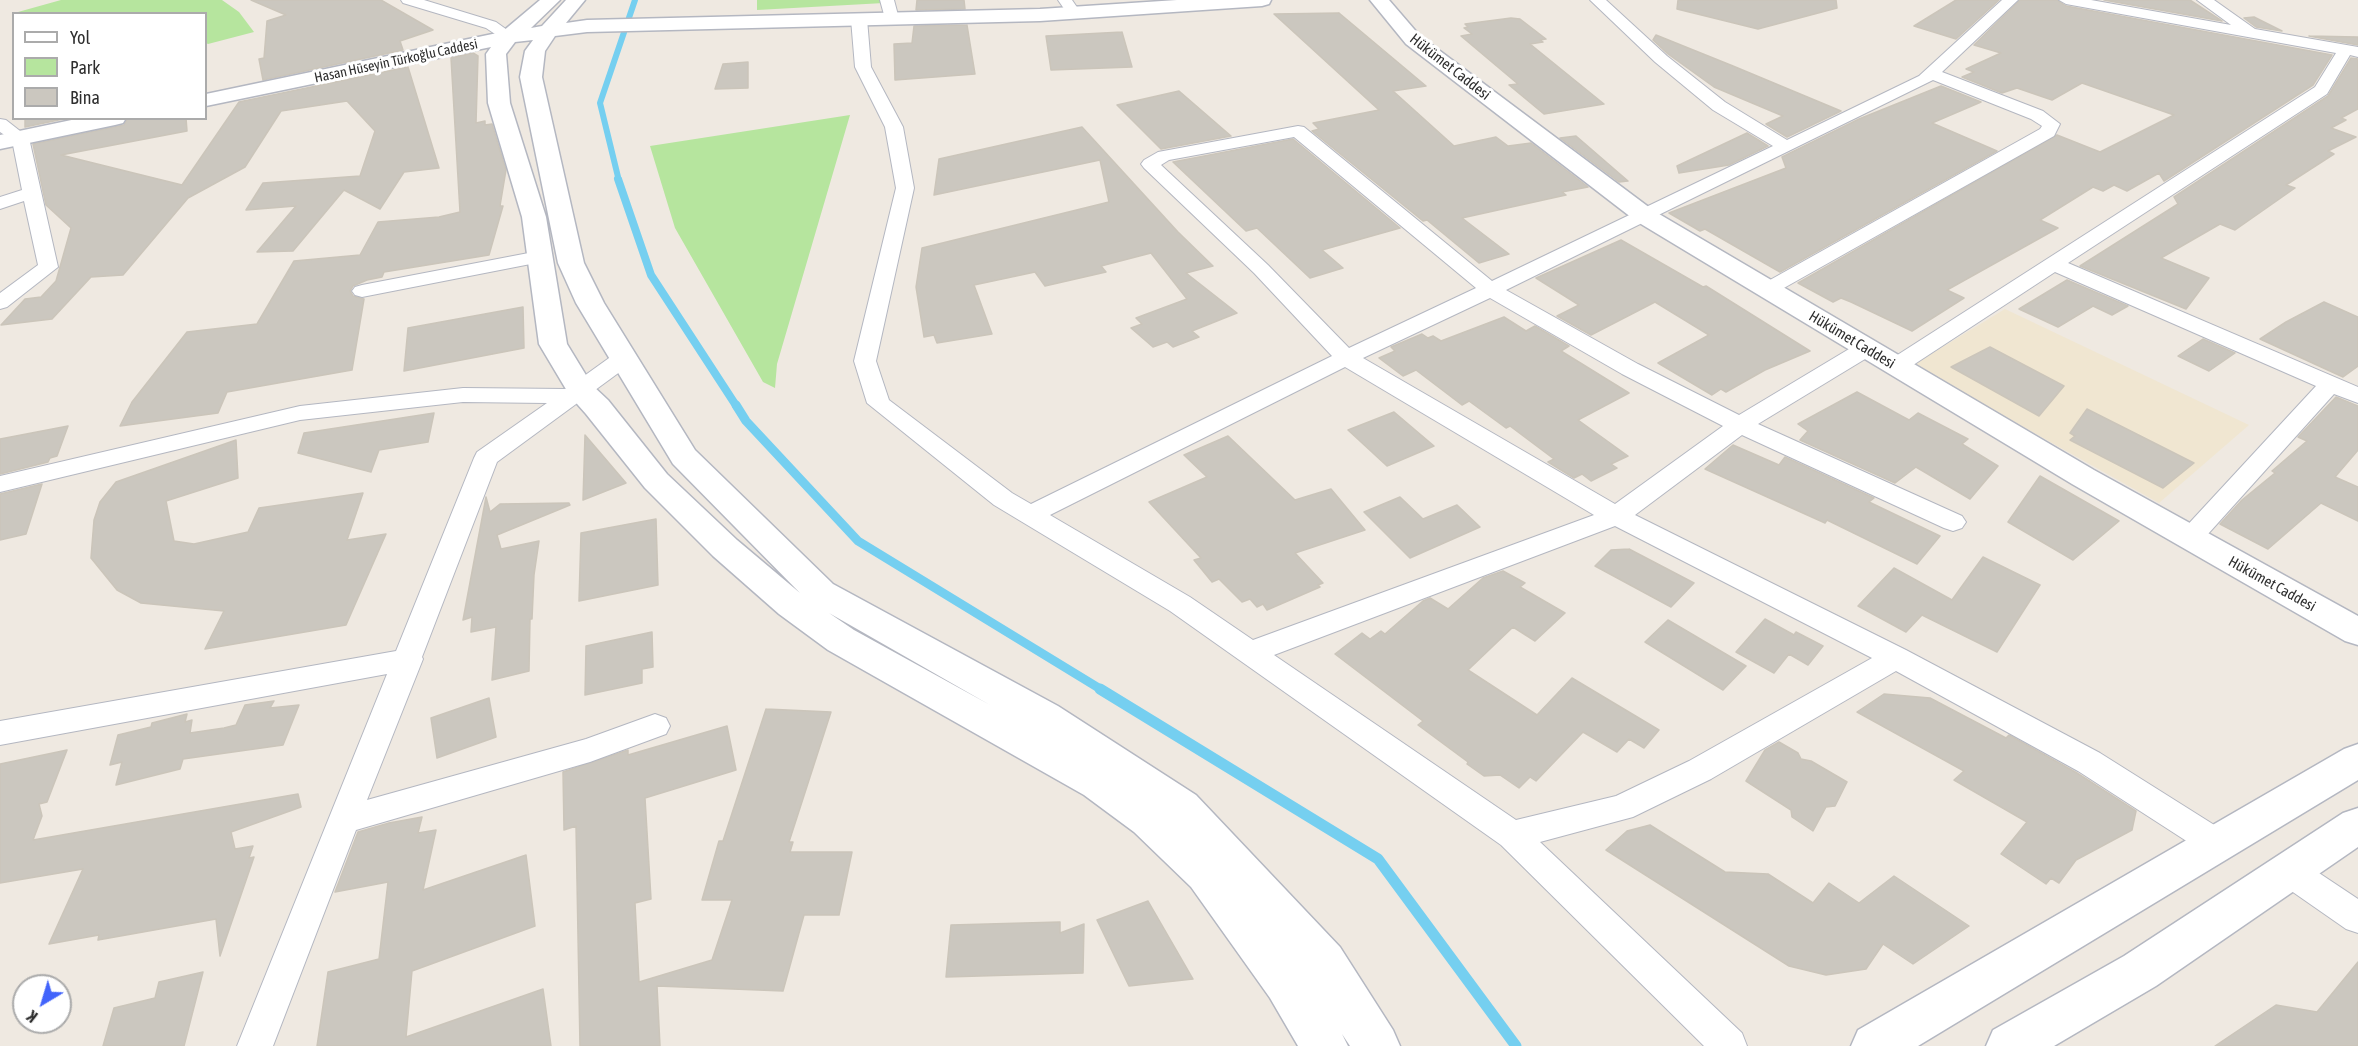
<!DOCTYPE html>
<html>
<head>
<meta charset="utf-8">
<style>
  body { margin:0 }
  #map { position:relative; width:2358px; height:1046px; overflow:hidden; background:#efe9e1; font-family:"Asap Condensed",sans-serif }
  canvas { display:block }
  .legend { position:absolute; left:12px; top:12px; width:195px; height:108px; box-sizing:border-box; background:#fff; border:2px solid #ababab; margin:0; padding:8px 10px; list-style:none; font-size:18px; color:#2e2e2e }
  .legend li { display:flex; align-items:center; gap:12px; height:30px }
  .legend b { width:30px; border:2px solid #ababab }
  .north { position:absolute; left:12px; top:974px; width:60px; height:60px; box-sizing:border-box; background:#fff; border:2px solid #ababab; border-radius:50%; rotate:218deg; font-size:16px; font-weight:700; line-height:24px; text-align:center; color:#2e2e2e }
  .north::after { content:''; display:block; margin:auto; width:21px; height:27px; background:#4264fb; clip-path:polygon(50% 0,100% 100%,50% 72%,0 100%) }
</style>
</head>
<body>
<div id="map">
<canvas width="2358" height="1046"></canvas>
<ul class="legend">
<li><b style="height:8px;background:#fff"></b>Yol</li>
<li><b style="height:16px;background:#b6e59e"></b>Park</li>
<li><b style="height:16px;background:#cbc7bf"></b>Bina</li>
</ul>
<div class="north">K</div>
</div>
<script>
const g = document.querySelector('canvas').getContext('2d');
g.lineJoin = 'round';
function fillPath(path, color) { g.fillStyle = color; g.fill(path, 'evenodd'); }
const poly = rows => new Path2D(rows.map(r => 'M' + r).join(''));
function trace(path, color, width, dash) { g.strokeStyle = color; g.lineWidth = width; g.lineCap = dash ? 'butt' : 'round'; g.setLineDash(dash || []); g.stroke(path); }
function write(font, color, halo, rows, align = 'center') {
  g.font = font + ' "Asap Condensed",sans-serif'; g.lineWidth = 6; g.setLineDash([]); g.textBaseline = 'middle'; g.strokeStyle = halo; g.fillStyle = color; for (const [text, x, y, turn = 0] of rows) {
    g.save(); g.translate(x, y); g.rotate((+turn || 0) * Math.PI / 180); g.textAlign = isNaN(turn) ? turn : align; if (halo) g.strokeText(text, 0, 0); g.fillText(text, 0, 0); g.restore();
  }
}
const education = poly([
  [2005,309,2249,425,2159,503,1913,365]
]);
const green = poly([
  [61,0,222,0,239,12,254,32,208,44,206,43,206,14,18,12],
  [757,0,883,0,884,3,757,10],
  [850,115,777,364,775,388,763,382,675,228,650,146]
]);
const streamFar3 = poly([
  [619,181,600,103,635,0]
]);
const streamFar2 = poly([
  [618,179,651,275,737,407]
]);
const streamFar1 = poly([
  [736,405,746,421,858,541,1102,690]
]);
const stream = poly([
  [1100,689,1378,859,1516,1046]
]);
const building = poly([
  [251,0,381,0,433,30,400,41,403,50,263,80,259,59,264,58,267,21,286,15,251,0],
  [917,0,964,0,965,9,916,10,917,0],
  [1678,0,1836,0,1837,8,1758,29,1677,9,1678,0],
  [1956,0,1999,0,1956,39,1914,26,1956,0],
  [2020,0,2057,0,2066,6,2332,55,2313,85,2164,181,2159,173,2127,191,2114,185,2103,191,2093,187,2040,220,2058,228,1947,290,1964,298,1912,331,1851,302,1841,298,1833,302,1798,283,2057,135,2100,152,2174,115,2082,83,2052,100,2017,88,2002,93,1962,77,1974,72,1966,69,2001,53,1974,45,2020,0],
  [2104,0,2190,0,2222,21,2104,0],
  [1339,13,1426,86,1393,91,1454,146,1496,137,1508,146,1531,143,1588,187,1562,192,1566,195,1462,218,1509,254,1479,263,1427,220,1423,221,1312,131,1319,129,1313,123,1379,110,1274,14,1339,13],
  [2254,17,2282,31,2256,27,2244,18,2254,17],
  [1511,18,1520,19,1546,39,1540,40,1543,42,1530,44,1604,104,1544,114,1509,85,1518,84,1461,36,1472,34,1464,28,1468,27,1465,24,1511,18],
  [967,25,975,74,895,80,894,44,912,43,914,26,967,25],
  [1122,32,1132,67,1051,70,1046,36,1122,32],
  [1656,35,1733,66,1841,111,1787,137,1766,124,1783,116,1714,87,1668,54,1653,40,1656,35],
  [2309,36,2358,37,2358,45,2309,36],
  [473,53,478,56,476,123,485,121,485,125,492,124,506,170,500,206,503,206,489,255,384,272,382,277,367,280,353,286,350,291,353,296,364,299,352,370,227,392,218,413,120,426,132,402,187,332,257,324,294,261,360,255,378,222,439,217,460,212,451,58,473,53],
  [2351,58,2358,59,2358,109,2341,118,2346,120,2331,128,2356,137,2328,151,2334,154,2286,185,2295,188,2235,230,2220,224,2161,258,2209,278,2186,309,2080,266,2178,204,2174,197,2328,96,2351,58],
  [748,62,748,88,715,89,723,64,748,62],
  [408,67,439,168,404,172,380,209,344,190,293,251,257,252,296,206,246,210,263,183,360,176,375,131,347,101,281,111,245,167,188,198,123,275,91,277,52,319,1,325,25,299,41,297,56,281,71,228,46,205,33,144,124,125,128,118,186,118,187,131,61,155,182,185,239,102,408,67],
  [1941,86,1981,102,1932,123,1997,151,1780,272,1705,229,1700,231,1669,213,1786,168,1782,157,1859,119,1941,86],
  [1179,91,1231,136,1161,149,1117,105,1179,91],
  [25,118,68,118,25,127,25,118],
  [1082,127,1178,232,1213,266,1186,273,1237,313,1192,331,1199,337,1173,347,1167,342,1153,347,1131,328,1142,324,1136,318,1187,299,1151,253,1101,266,1106,272,1045,286,1035,272,974,285,992,334,937,343,934,335,924,337,916,287,922,248,1109,202,1100,160,934,195,939,159,1082,127],
  [1747,133,1768,146,1729,165,1679,173,1677,166,1747,133],
  [1576,136,1628,181,1619,182,1560,138,1576,136],
  [1293,139,1400,228,1322,250,1343,268,1310,278,1257,228,1246,231,1173,162,1293,139],
  [1621,240,1703,287,1706,286,1810,351,1765,370,1726,392,1721,389,1712,395,1658,363,1709,335,1655,302,1591,335,1557,316,1579,305,1536,278,1621,240],
  [2067,280,2128,306,2112,315,2093,306,2058,327,2019,309,2067,280],
  [2324,302,2358,317,2358,366,2343,377,2260,339,2286,322,2324,302],
  [523,307,524,348,404,371,408,328,523,307],
  [1504,317,1526,331,1535,326,1569,346,1561,351,1629,393,1578,420,1628,456,1611,464,1617,468,1591,481,1582,474,1574,478,1548,462,1554,459,1510,426,1506,428,1469,401,1462,405,1416,370,1403,376,1379,358,1395,351,1391,347,1422,334,1428,338,1433,336,1441,341,1504,317],
  [2203,339,2235,353,2209,371,2178,356,2203,339],
  [1990,347,2064,386,2039,416,1951,367,1990,347],
  [1857,392,1909,420,1918,413,1968,439,1962,444,1998,466,1970,499,1916,467,1895,483,1800,440,1808,431,1798,424,1857,392],
  [2336,397,2358,406,2358,450,2335,477,2358,487,2358,521,2321,503,2268,549,2220,524,2242,500,2275,473,2272,471,2307,441,2298,437,2336,397],
  [2087,409,2194,463,2163,488,2070,440,2075,436,2070,433,2087,409],
  [1394,412,1434,446,1387,466,1348,430,1394,412],
  [434,413,428,442,379,450,371,472,298,453,304,433,434,413],
  [68,426,57,456,50,458,48,462,0,474,0,439,68,426],
  [585,435,626,483,583,500,585,435],
  [1228,436,1295,500,1331,489,1365,530,1295,553,1323,583,1318,585,1320,587,1267,610,1263,604,1257,607,1250,599,1242,602,1219,579,1212,582,1194,560,1201,558,1149,502,1207,477,1184,455,1228,436],
  [236,440,238,478,166,501,174,541,194,544,248,532,259,508,363,493,347,540,386,534,346,625,205,649,224,611,141,603,117,590,91,558,94,520,100,502,116,482,236,440],
  [1733,445,1779,465,1785,457,1874,498,1869,502,1940,536,1917,564,1827,520,1825,523,1705,469,1733,445],
  [2040,476,2119,521,2073,560,2008,522,2040,476],
  [42,484,26,534,0,540,0,494,42,484],
  [486,497,490,512,500,504,569,503,570,505,497,535,501,549,539,541,534,575,532,619,530,619,529,671,492,680,496,627,471,632,472,617,463,620,486,497],
  [1400,497,1423,519,1457,505,1480,527,1410,558,1364,512,1400,497],
  [656,519,658,585,579,601,581,533,656,519],
  [1629,549,1694,583,1671,607,1595,566,1611,550,1629,549],
  [1983,557,2040,585,1997,652,1922,615,1906,632,1858,606,1894,568,1952,600,1983,557],
  [1503,571,1525,583,1520,587,1565,613,1535,641,1513,627,1468,670,1537,715,1572,678,1659,730,1644,748,1629,739,1617,752,1583,732,1536,781,1530,777,1519,788,1500,775,1484,776,1467,764,1468,762,1418,725,1423,721,1335,654,1362,633,1370,639,1381,631,1385,634,1423,601,1430,598,1448,609,1483,578,1503,571],
  [1765,619,1794,635,1796,632,1823,646,1808,665,1789,654,1774,673,1736,652,1765,619],
  [1668,620,1746,666,1723,690,1645,642,1668,620],
  [652,632,653,667,642,669,642,683,585,695,586,646,652,632],
  [1884,694,1930,698,2006,738,2009,735,2077,773,2136,811,2132,830,2076,860,2059,883,2051,878,2046,884,2001,854,2027,822,1954,780,1964,771,1857,712,1884,694],
  [489,698,496,737,437,758,431,718,489,698],
  [274,701,270,708,299,705,283,745,183,759,180,769,116,785,122,762,110,765,118,735,151,727,152,723,187,714,185,722,192,720,190,733,224,728,236,725,245,705,274,701],
  [766,709,831,712,789,842,793,842,790,852,852,852,839,915,804,915,783,991,657,986,660,1046,580,1046,576,826,564,830,563,772,628,750,628,755,727,726,736,770,645,798,651,899,635,903,639,982,712,960,732,900,702,900,719,841,723,841,766,709],
  [1779,742,1798,753,1801,759,1811,761,1847,782,1835,806,1826,807,1813,831,1792,817,1791,810,1746,781,1765,750,1779,742],
  [67,750,47,802,39,804,42,816,33,840,298,794,301,807,231,832,235,849,253,846,249,858,254,857,220,956,216,919,98,940,99,935,49,944,83,869,0,883,0,764,67,750],
  [422,817,418,833,436,830,423,890,526,855,535,926,412,971,406,1037,543,989,551,1046,317,1046,328,972,379,959,388,882,335,892,358,832,389,823,422,817],
  [1650,825,1725,872,1768,874,1813,903,1829,883,1859,903,1894,876,1969,926,1913,964,1883,944,1866,969,1826,975,1789,966,1606,850,1627,831,1650,825],
  [1148,901,1193,979,1129,986,1097,920,1148,901],
  [1060,922,1060,933,1084,924,1083,973,946,977,951,925,1060,922],
  [2358,962,2358,1046,2215,1046,2276,1005,2317,1012,2358,962],
  [203,972,184,1046,103,1046,114,1008,155,998,159,982,203,972]
]);
const street = poly([
  [401,0,424,0,496,22,517,37,514,40,504,40,486,28,403,3,401,0],
  [880,0,894,0,899,19,896,22,886,22,880,0],
  [1058,0,1072,0,1081,13,1079,16,1069,16,1058,0],
  [1590,0,1606,0,1667,56,1725,102,1787,140,1919,76,2002,0,2018,0,1942,72,2043,111,2060,124,2054,136,1775,293,1768,295,1761,293,1758,289,1761,285,2040,129,2042,126,2031,119,1933,80,1506,290,1638,364,1739,415,1859,343,1867,341,1875,343,1878,348,1875,353,1758,424,1962,516,1966,522,1962,528,1953,531,1944,528,1742,435,1635,515,1906,650,2100,753,2227,833,2232,843,2227,853,2216,857,2205,853,2078,771,1896,671,1711,779,1633,817,1540,842,1742,1033,1747,1046,1704,1046,1501,845,1170,611,994,505,867,403,854,361,896,188,885,127,855,67,851,19,854,16,859,14,867,19,871,67,903,127,914,188,876,361,889,400,1012,493,1031,504,1332,356,1254,273,1144,168,1141,164,1144,160,1158,152,1298,126,1304,127,1492,281,1773,146,1713,110,1655,62,1590,0],
  [1294,137,1476,288,1349,348,1268,265,1161,165,1169,160,1294,137],
  [1490,298,1622,374,1723,426,1615,504,1363,358,1490,298],
  [1345,367,1594,515,1253,640,1190,597,1050,515,1345,367],
  [1615,526,1872,658,1689,761,1616,796,1516,820,1274,655,1615,526],
  [2059,0,2091,0,2231,25,2197,0,2214,0,2255,29,2358,47,2358,57,2350,55,2327,94,2068,263,2358,387,2358,403,2334,394,2199,544,2190,547,2181,544,2177,538,2181,532,2316,386,2055,272,1904,371,1896,373,1888,371,1885,366,1888,361,2315,87,2336,53,2066,4,2059,0],
  [0,119,6,120,29,138,58,267,7,307,0,309,0,293,38,265,24,201,0,209,0,197,22,190,12,140,0,132,0,119],
  [539,251,546,253,549,257,546,261,362,297,355,295,352,291,355,287,362,285,539,251],
  [624,351,632,353,635,358,632,363,497,462,422,657,423,659,367,800,586,739,655,714,666,718,670,726,666,734,590,762,356,830,273,1046,237,1046,387,674,0,745,0,721,396,651,474,458,477,452,547,403,463,402,300,420,0,492,0,476,300,406,463,388,566,389,616,353,624,351],
  [2289,857,2301,861,2358,899,2358,933,2346,929,2277,881,2273,871,2277,861,2289,857]
]);
const secondary = poly([
  [540,0,560,0,531,28,542,26,566,0,585,0,566,23,587,20,1040,9,1177,0,1271,0,1269,4,1262,6,1040,21,587,32,555,36,545,51,542,77,584,263,604,303,695,450,833,584,1058,706,1196,795,1340,947,1393,1030,1400,1046,1350,1046,1342,1034,1348,1046,1298,1046,1270,998,1191,887,1134,832,1084,795,828,650,779,614,713,556,645,488,586,414,570,396,539,344,522,217,488,103,486,54,491,47,206,106,206,94,502,32,540,0],
  [533,40,525,51,520,77,558,263,576,303,673,464,800,593,737,540,667,474,608,400,592,385,567,344,546,217,510,103,506,54,515,42,533,40],
  [829,613,990,705,854,630,829,613],
  [1370,0,1389,0,1420,36,1654,211,2094,470,2358,616,2358,645,2345,641,2072,484,1636,221,1406,44,1370,0],
  [81,118,126,118,123,123,115,125,0,149,0,135,81,118],
  [2358,744,2358,780,1918,1046,1851,1046,1858,1030,2344,749,2358,744],
  [2358,808,2358,847,2156,986,2054,1046,1986,1046,1993,1030,2124,956,2343,813,2358,808]
]);
const farStreetnames = [
  ["Hasan Hüseyin Türkoğlu Caddesi",396,61,-12]
];
const streetNames = [
  ["Hükümet Caddesi",1450,67,38],
  ["Hükümet Caddesi",1852,340,31],
  ["Hükümet Caddesi",2272,584,29]
];
fillPath(education, '#f0e6d1');
fillPath(green, '#b6e59e');
trace(streamFar3, '#75cff0', 6);
trace(streamFar2, '#75cff0', 8);
trace(streamFar1, '#75cff0', 9);
trace(stream, '#75cff0', 11);
fillPath(building, '#cbc7bf');
trace(building, '#cbc5ba', 1.5);
trace(street, '#b4b7c1', 2);
trace(secondary, '#b4b7c1', 3);
fillPath(street, '#fff');
fillPath(secondary, '#fff');
write('14px', '#2e2e2e', '#fff', farStreetnames);
write('15px', '#2e2e2e', '#fff', streetNames);
</script>
</body>
</html>
